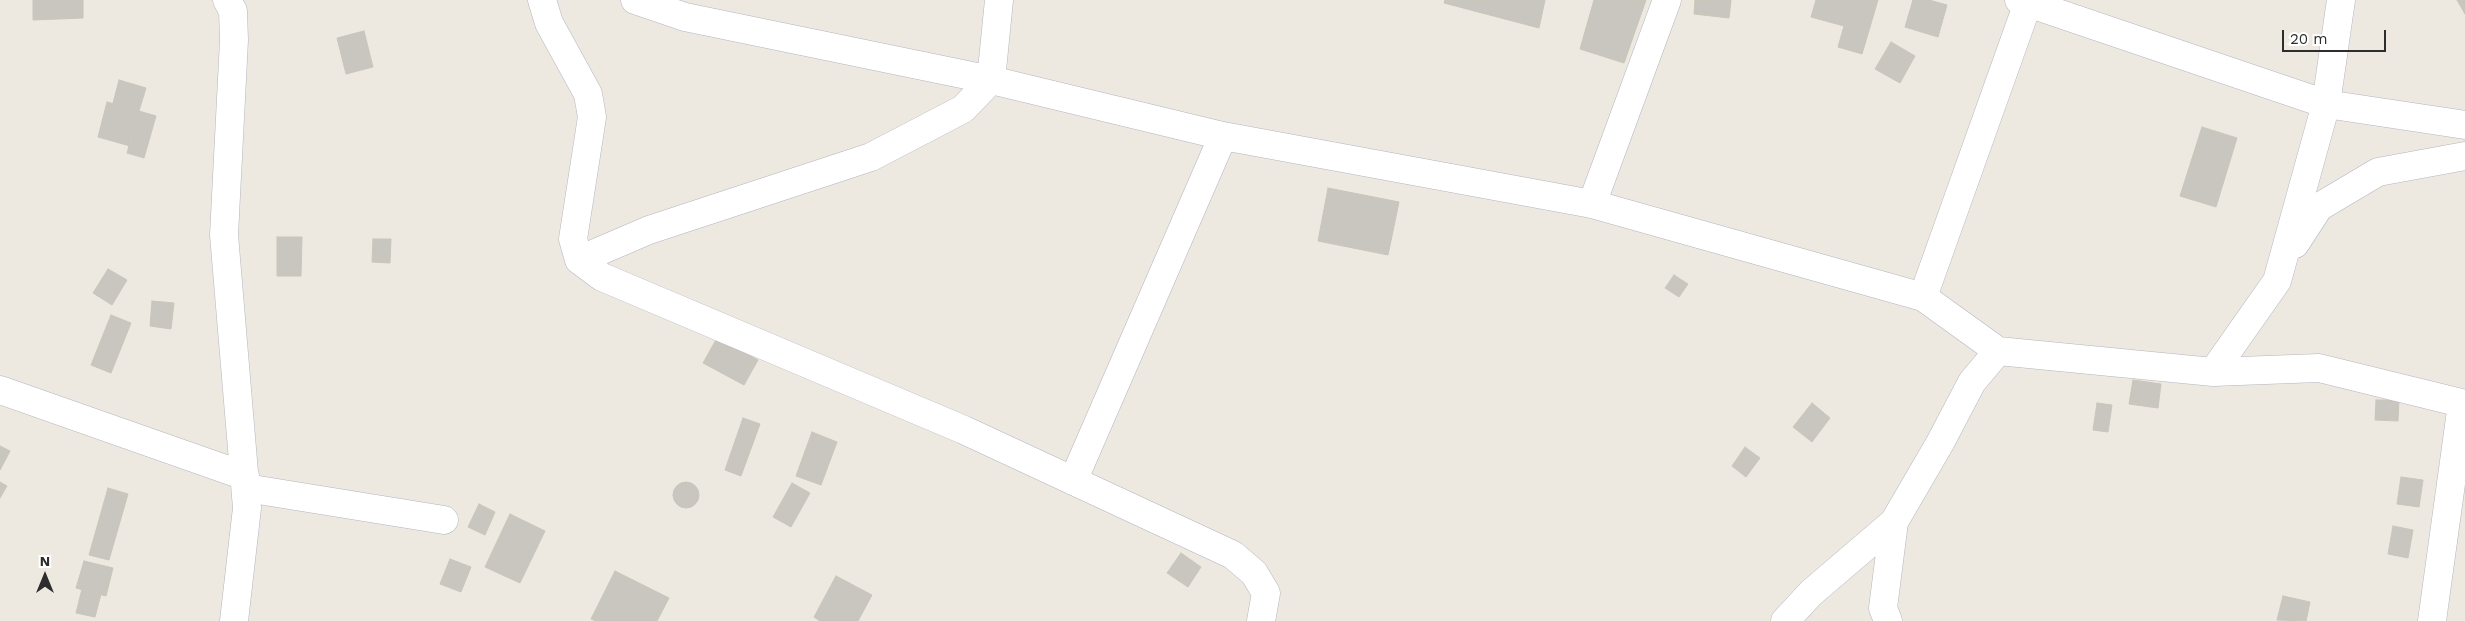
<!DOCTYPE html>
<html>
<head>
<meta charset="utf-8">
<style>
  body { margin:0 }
  #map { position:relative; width:2465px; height:621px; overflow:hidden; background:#eee9e0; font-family:"Work Sans",sans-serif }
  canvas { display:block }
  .north { position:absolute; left:20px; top:551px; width:50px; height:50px; -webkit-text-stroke:4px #fff; paint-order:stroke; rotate:0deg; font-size:14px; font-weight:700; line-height:20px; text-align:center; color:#2d2d2d }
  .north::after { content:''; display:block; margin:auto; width:18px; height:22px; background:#2d2d2d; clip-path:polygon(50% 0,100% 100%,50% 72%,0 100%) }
  .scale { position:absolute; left:2282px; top:30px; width:104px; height:22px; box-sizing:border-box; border:2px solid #2d2d2d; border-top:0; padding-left:6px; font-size:15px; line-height:18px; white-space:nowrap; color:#2d2d2d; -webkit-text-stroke:4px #fff; paint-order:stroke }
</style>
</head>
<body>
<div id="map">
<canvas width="2465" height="621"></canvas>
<div class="north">N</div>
<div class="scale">20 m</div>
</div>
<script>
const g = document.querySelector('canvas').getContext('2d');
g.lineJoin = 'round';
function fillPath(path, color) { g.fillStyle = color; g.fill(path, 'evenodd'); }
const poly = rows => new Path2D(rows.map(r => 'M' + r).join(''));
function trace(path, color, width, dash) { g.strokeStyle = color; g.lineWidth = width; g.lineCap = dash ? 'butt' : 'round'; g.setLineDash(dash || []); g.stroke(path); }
const building = poly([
  [33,0,83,0,83,18,33,20,33,0],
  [1445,0,1545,0,1539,28,1444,3,1445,0],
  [1594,0,1646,0,1624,63,1580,49,1594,0],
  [1695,0,1731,0,1729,18,1694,14,1695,0],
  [1816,0,1878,0,1862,54,1838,47,1844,26,1811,17,1816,0],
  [1913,0,1929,0,1947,5,1938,37,1905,27,1913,0],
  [2457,0,2465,0,2465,14,2457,0],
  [364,31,373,67,346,74,337,38,364,31],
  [1891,42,1915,56,1900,83,1875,69,1891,42],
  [119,80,146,88,139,111,113,103,119,80],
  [107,102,139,111,130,146,98,137,107,102],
  [139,111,156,116,144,158,127,153,139,111],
  [2202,127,2237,138,2216,207,2180,196,2202,127],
  [1328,188,1399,202,1388,255,1318,241,1328,188],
  [277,237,302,237,301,276,277,276,277,237],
  [373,239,391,239,390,263,372,262,373,239],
  [108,269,127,280,112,305,93,293,108,269],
  [1674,275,1688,284,1679,297,1665,288,1674,275],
  [152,301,174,303,171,329,150,326,152,301],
  [111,315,131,323,111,373,91,365,111,315],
  [717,338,758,360,744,385,703,363,717,338],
  [2133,380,2161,384,2158,408,2129,404,2133,380],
  [2376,400,2399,400,2398,421,2375,420,2376,400],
  [1812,403,1830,418,1812,442,1793,427,1812,403],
  [2097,403,2112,405,2108,432,2093,430,2097,403],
  [743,418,760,424,741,476,725,470,743,418],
  [812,432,837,442,821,485,796,476,812,432],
  [0,446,10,451,0,470,0,446],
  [1745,447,1760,458,1746,477,1732,466,1745,447],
  [2401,477,2423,480,2419,507,2397,504,2401,477],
  [0,482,7,486,0,498,0,482],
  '673 495a13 13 0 1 1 26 0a13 13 0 1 1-26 0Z',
  [792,483,810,493,791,527,773,517,792,483],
  [108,488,128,494,109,560,89,555,108,488],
  [479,504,495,512,485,535,468,527,479,504],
  [510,514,545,531,520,583,485,567,510,514],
  [2393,526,2413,530,2408,558,2388,554,2393,526],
  [1181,553,1201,567,1188,587,1167,573,1181,553],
  [450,559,471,567,461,592,440,584,450,559],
  [84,561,113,568,106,596,76,588,84,561],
  [615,571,669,598,657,621,596,621,591,619,615,571],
  [836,576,872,595,858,621,820,621,814,617,836,576],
  [82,589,101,594,95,617,76,613,82,589],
  [2283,596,2310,602,2306,621,2277,620,2283,596]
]);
const minor = poly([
  [227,0,233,11,234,40,224,235,247,508,234,621],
  [542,0,549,23,588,94,592,117,573,239,579,260,602,277,964,430,1233,555,1254,573,1266,593,1261,621],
  [635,0,685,17,991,80,1223,136,1592,204,1923,297,1998,351,2213,372,2319,368,2465,404],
  [2019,0,2326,104,2465,125],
  [1592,204,1667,0],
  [2295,244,2319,207,2378,172,2465,156],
  [579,260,649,230,871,157,963,109,991,80,999,0],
  [1923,297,2029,0],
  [2213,372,2277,281,2326,104,2341,0],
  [0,390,245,476],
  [1073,481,1223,136],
  [246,488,444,520],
  [1785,621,1811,593,1894,522,1940,443,1972,382,1998,351],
  [1888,621,1883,608,1894,522],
  [2432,621,2462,404]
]);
fillPath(building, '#c9c6bf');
trace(building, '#c9c5b9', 1);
trace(minor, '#b3b4bf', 29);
trace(minor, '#fff', 28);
</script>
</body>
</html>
